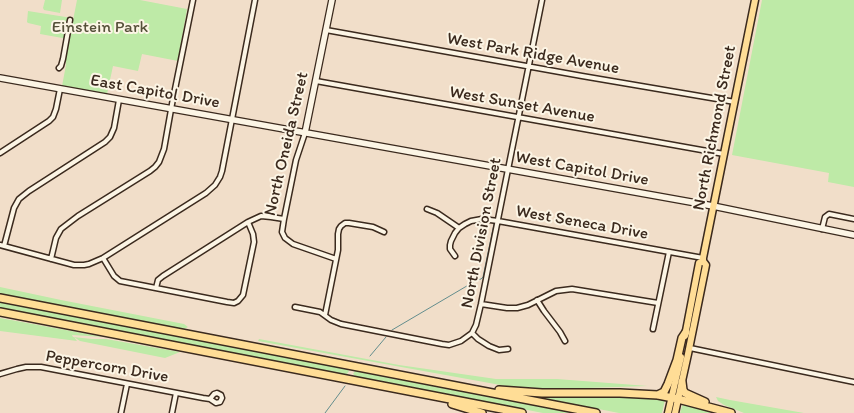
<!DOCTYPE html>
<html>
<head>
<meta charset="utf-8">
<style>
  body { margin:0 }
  canvas { display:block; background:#f1dec9 }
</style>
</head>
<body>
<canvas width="854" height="413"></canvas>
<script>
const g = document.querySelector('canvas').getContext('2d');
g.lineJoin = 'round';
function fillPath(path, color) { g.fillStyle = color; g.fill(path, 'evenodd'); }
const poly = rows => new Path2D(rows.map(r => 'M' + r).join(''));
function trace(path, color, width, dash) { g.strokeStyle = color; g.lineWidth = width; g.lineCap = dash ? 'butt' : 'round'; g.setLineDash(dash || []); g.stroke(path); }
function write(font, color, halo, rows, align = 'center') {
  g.font = font + ' Itim,sans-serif'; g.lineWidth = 4; g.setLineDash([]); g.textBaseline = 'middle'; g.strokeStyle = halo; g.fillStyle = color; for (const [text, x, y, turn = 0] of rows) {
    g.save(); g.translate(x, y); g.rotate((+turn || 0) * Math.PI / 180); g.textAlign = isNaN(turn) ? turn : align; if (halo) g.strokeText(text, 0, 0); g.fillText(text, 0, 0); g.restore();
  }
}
const green = poly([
  [45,0,62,0,60,13,44,10,43,8],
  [77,0,140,0,187,9,178,61,142,54,138,71,113,66,107,94,62,86,66,65,66,56],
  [762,0,854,0,854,187,828,182,829,173,732,155],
  [28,11,72,18,68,39,40,34,41,26,28,23,27,22],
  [0,287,61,300,184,324,188,327,184,329,0,294],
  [0,302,345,368,349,371,347,374,340,374,260,358,0,308],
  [0,318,104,337,72,335,73,337,92,339,106,339,180,352,165,358,80,341,74,337,77,341,0,331],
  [259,339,399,365,496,379,557,379,648,386,555,389,506,386,258,341],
  [355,371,359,372,573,413,543,413,357,377,353,374],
  [595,395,660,398,665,400,662,413,619,413,532,396],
  [716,397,730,400,804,413,744,413,724,405,718,401],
  [683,403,712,413,680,413]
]);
const stream = poly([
  [392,330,477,280,481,279,483,277,494,224],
  [370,356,386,337],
  [325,413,345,386]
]);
const street = poly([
  [326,30,582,76,735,102],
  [59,68,61,66,63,59,70,20],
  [316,81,724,154],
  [305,133,296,160,284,219,282,232,285,238,293,244,336,259],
  [0,153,49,121,53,117,56,109,60,89],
  [427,209,437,213,459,228],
  [822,229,825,217,829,214,854,219],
  [0,245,74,265,84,265,89,264,103,258,206,193,215,185,220,177,222,171,255,0],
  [4,246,14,208,19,199,29,191,105,142,110,137,114,128,119,100],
  [455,256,450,249,450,245,451,241,455,233,459,228,465,224,471,221,482,219,498,221,703,258],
  [103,258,114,276,120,281,227,302,234,303,238,301,243,295,254,242,253,234,248,222],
  [51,259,56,238,61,229,78,216,150,171,155,167,159,162,164,149,172,104,193,0],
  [156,288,158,280,163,276,248,222,261,216,271,217,284,219],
  [537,300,544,311,560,332,565,341],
  [481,304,507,308,517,308,528,305,556,291,572,289,658,303],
  [295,307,320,312,331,320,341,324,442,344,449,345,461,341,472,333,476,325,481,304,542,0],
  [325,315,338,250,338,234,339,229,341,226,345,223,349,223,373,227,384,232],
  [653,329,669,252],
  [472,333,478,339,489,346,499,350,508,349],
  [690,348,854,382],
  [0,374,17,369,26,367,41,367,203,398,210,399,216,403,220,402,222,398,221,395,217,393,214,394,210,399],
  [121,413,127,384],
  [172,413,176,393]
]);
const secondary = poly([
  [0,78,713,206,854,235],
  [305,133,332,0]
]);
const primary = poly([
  [685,336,699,263,703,261,703,258,755,0],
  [668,413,681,357],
  [675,413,688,354,706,265,703,261]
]);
const highway = poly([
  [0,298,596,413],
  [0,312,522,413],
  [682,382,683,390,685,393,705,402],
  [499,390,542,393,620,393,658,395,678,399,731,413],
  [658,395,664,392,668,384,677,360,682,338,686,332],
  [452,404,482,413]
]);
const parkNames = [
  ["Einstein Park",100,28]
];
const streetNames = [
  ["West Park Ridge Avenue",533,54,10],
  ["East Capitol Drive",155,92,10],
  ["West Sunset Avenue",522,105,10],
  ["North Richmond Street",715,128,-79],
  ["North Oneida Street",287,144,-77],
  ["West Capitol Drive",582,169,10],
  ["West Seneca Drive",582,223,10],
  ["North Division Street",482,233,-79],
  ["Peppercorn Drive",107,367,10]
];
fillPath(green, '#beeaa7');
trace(stream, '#638d8d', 1);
trace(street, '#3b2a1e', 7);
trace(secondary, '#3b2a1e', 8);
trace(primary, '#3b2a1e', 9);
trace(highway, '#3b2a1e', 10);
trace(street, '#fcf5e5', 4);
trace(secondary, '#fcf5e5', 5.5);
trace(primary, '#ffdd96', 6);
trace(highway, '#ffdd96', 7);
write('17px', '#555039', '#fcf5e5', parkNames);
write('17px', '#3b2a1e', '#fcf5e5', streetNames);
</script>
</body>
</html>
